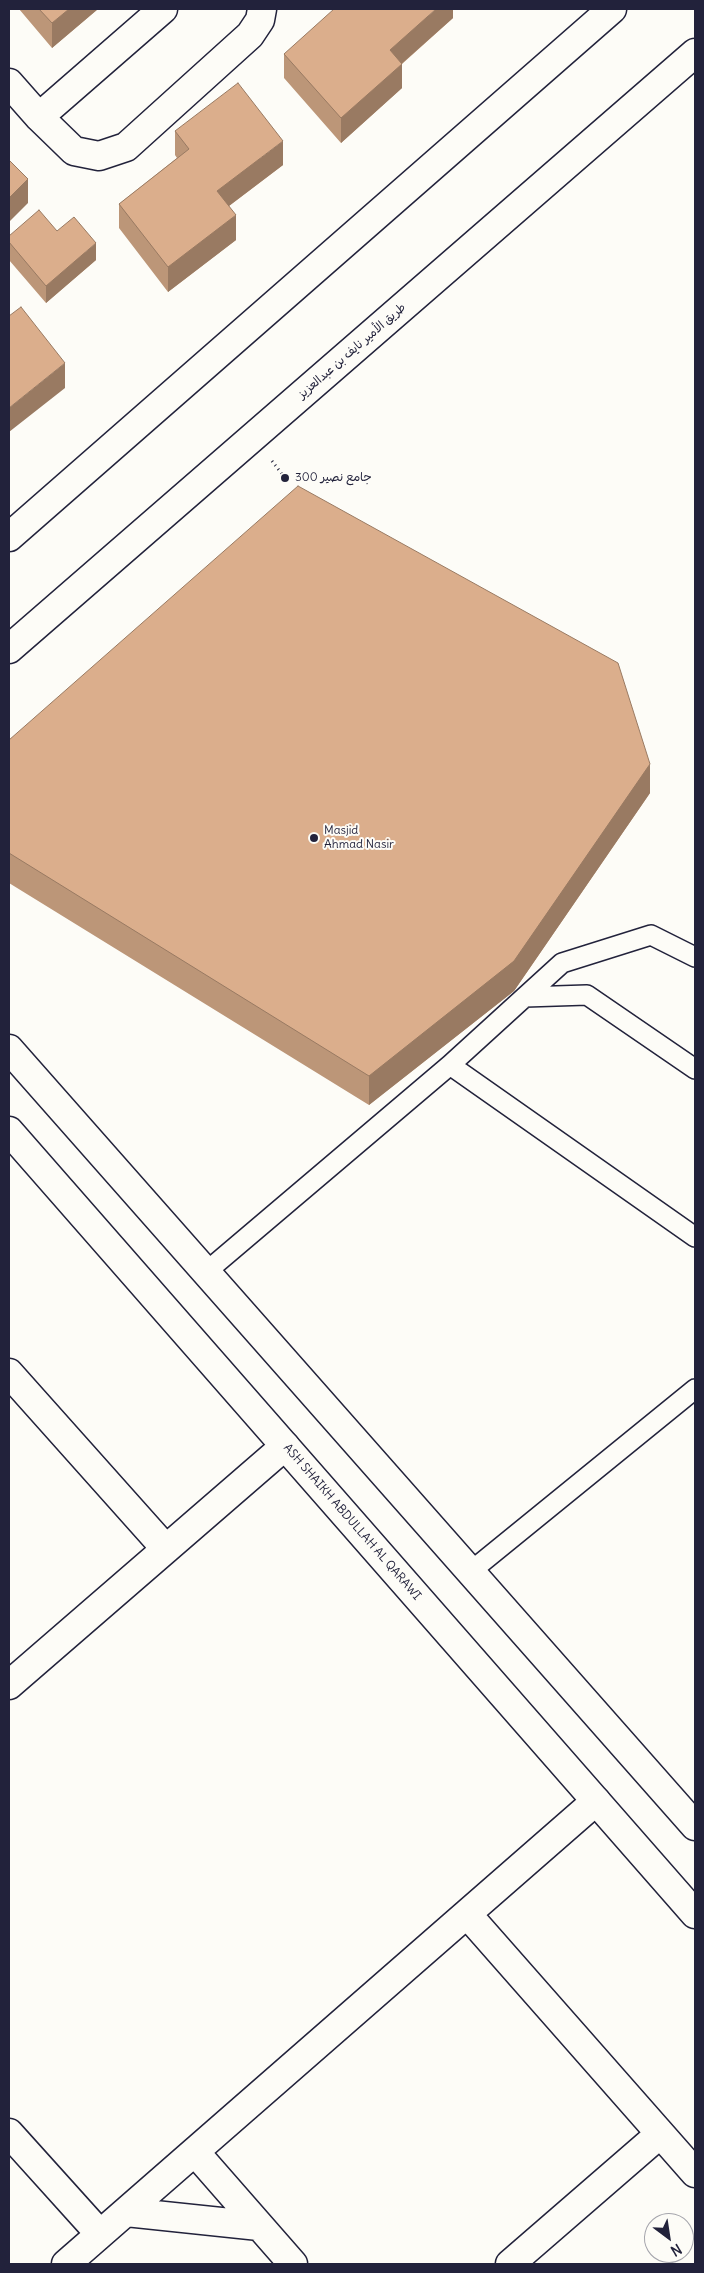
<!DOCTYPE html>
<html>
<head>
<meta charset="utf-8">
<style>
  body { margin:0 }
  #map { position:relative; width:704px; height:2273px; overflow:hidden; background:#fdfcf7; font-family:Delius,sans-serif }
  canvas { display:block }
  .frame { position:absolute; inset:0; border:10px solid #22223b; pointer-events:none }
  .north { position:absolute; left:644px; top:2213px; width:50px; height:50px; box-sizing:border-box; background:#fdfcf7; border:1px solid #a5a5ac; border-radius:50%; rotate:149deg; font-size:14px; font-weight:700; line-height:20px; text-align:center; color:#22223b }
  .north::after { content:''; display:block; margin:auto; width:18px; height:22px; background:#22223b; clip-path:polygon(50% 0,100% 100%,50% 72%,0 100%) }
</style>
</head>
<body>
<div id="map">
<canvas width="704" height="2273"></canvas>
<div class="frame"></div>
<div class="north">N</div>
</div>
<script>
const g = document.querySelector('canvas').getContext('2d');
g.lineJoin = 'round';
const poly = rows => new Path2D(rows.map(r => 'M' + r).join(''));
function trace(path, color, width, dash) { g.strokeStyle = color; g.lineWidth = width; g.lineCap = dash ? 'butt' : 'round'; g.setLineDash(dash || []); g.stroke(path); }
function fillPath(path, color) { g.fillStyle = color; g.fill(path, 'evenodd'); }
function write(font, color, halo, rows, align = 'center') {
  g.font = font + ' Delius,"Playpen Sans Arabic",sans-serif'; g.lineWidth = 4; g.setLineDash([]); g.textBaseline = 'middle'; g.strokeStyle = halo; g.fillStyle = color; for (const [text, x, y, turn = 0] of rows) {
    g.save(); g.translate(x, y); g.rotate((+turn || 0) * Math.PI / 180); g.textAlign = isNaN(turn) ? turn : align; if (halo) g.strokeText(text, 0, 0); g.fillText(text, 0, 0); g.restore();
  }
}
const path = poly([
  [272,461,285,478]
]);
const service = poly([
  [525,997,587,995,695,1069],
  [450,1065,562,963,651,935,695,957],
  [206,1272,450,1065,695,1237],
  [470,1572,695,1389]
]);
const minor = poly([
  [9,83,39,117,74,151,99,156,126,147,250,35,260,20,262,9],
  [39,117,163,9],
  [9,1373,166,1549],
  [9,1685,285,1446],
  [467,1914,695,2173],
  [9,2133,100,2234],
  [195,2152,293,2264],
  [126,2212,259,2226],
  [66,2264,596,1801],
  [510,2264,660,2134]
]);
const tertiary = poly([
  [9,1049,695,1826],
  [9,1131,695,1914]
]);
const primary = poly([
  [9,537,612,9],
  [9,649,695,53]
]);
const wall = poly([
  [19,9,98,9,52,48],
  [453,9,453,18,402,64,402,88,341,143,284,78,284,54],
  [175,131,283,165,229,206,236,240,168,292,119,228,119,204,177,158,175,155],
  [57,231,96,260,46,303,9,260,9,236],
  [9,740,650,793,514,991,369,1105,9,883]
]);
const shadedWall = poly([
  [69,9,98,9,52,48,52,23],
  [436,9,453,9,453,18,390,74,390,50],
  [402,64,402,88,341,143,341,118],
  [283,141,283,165,217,215,217,191],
  [28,179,28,203,9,222,9,198],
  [236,215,236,240,168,292,168,267],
  [96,243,96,260,46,303,46,286],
  [65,363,65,388,9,432,9,408],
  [650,764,650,793,514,991,369,1105,369,1076]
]);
const building = poly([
  [39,9,69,9,52,23,39,9],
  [334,9,436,9,390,50,402,64,341,118,284,54,334,9],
  [238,83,283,141,217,191,236,215,168,267,119,204,189,149,175,131,238,83],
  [9,160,28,179,9,198,9,160],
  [39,210,57,231,74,217,96,243,46,286,9,242,9,236,39,210],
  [21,307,65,363,9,408,9,316,21,307],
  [298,486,618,663,650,764,514,961,369,1076,9,853,9,740,298,486]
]);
const markers = [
  [285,478,5,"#22223b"],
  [314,838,5,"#22223b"]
];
const streetNames = [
  ["طريق الأمير نايف بن عبدالعزيز",352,351,-41],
  ["ASH SHAIKH ABDULLAH AL QARAWI",352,1522,49]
];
const poiNames = [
  ["جامع نصير 300",295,478],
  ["Masjid",324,831],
  ["Ahmad Nasir",324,845]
];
trace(service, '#22223b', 22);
trace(minor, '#22223b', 31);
trace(tertiary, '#22223b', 31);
trace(primary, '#22223b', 31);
trace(path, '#22223b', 3, [1, 4]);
trace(service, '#fdfcf7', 19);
trace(minor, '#fdfcf7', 28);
trace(tertiary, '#fdfcf7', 28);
trace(primary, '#fdfcf7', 28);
fillPath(wall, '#bc9678');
fillPath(shadedWall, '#997a62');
fillPath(building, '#dbae8c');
trace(building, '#997a62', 1);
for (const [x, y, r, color] of markers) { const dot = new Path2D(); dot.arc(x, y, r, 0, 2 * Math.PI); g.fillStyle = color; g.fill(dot); trace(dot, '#fdfcf7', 2); }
write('12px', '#22223b', '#fdfcf7', streetNames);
write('12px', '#22223b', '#fdfcf7', poiNames, 'left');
</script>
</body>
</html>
